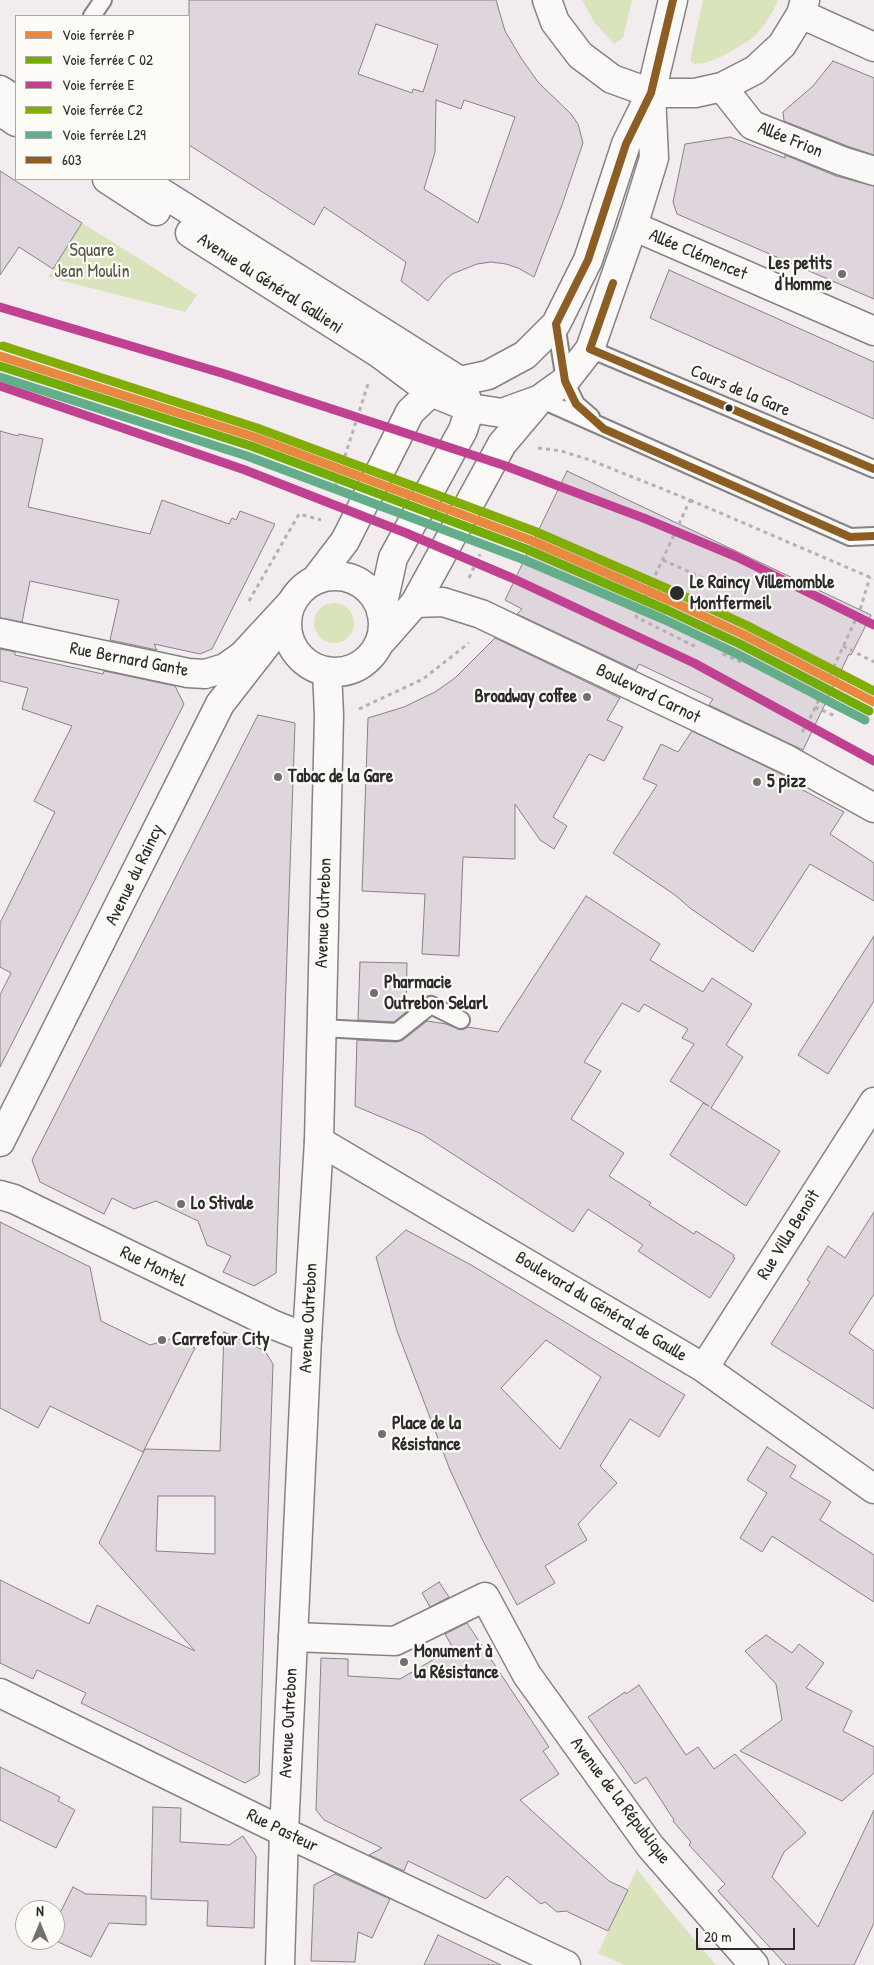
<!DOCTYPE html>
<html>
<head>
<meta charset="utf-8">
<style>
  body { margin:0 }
  #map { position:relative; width:874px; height:1965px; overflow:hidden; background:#f2ecef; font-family:"Patrick Hand",sans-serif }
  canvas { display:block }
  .legend { position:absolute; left:15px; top:15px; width:175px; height:165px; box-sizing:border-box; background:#fdfcf7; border:1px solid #a9a8a5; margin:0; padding:6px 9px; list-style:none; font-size:15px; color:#2b2b2b }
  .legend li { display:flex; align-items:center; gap:10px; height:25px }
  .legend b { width:25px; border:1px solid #a9a8a5 }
  .north { position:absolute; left:15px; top:1900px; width:50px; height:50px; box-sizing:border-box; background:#fdfcf7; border:1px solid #a9a8a5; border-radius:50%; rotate:0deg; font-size:14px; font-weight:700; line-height:20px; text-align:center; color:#2b2b2b }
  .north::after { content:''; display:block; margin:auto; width:18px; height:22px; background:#716f70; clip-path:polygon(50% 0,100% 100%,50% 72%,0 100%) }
  .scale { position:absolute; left:696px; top:1928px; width:99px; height:22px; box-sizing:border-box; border:2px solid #2b2b2b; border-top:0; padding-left:6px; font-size:15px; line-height:18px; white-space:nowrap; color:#2b2b2b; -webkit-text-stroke:4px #fdfcf7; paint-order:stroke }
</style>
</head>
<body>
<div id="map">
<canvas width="874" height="1965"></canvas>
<ul class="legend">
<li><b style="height:6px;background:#e88941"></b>Voie ferrée P</li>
<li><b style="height:6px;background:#71ad06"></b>Voie ferrée C 02</li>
<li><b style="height:6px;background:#c04191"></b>Voie ferrée E</li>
<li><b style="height:6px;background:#82ae04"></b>Voie ferrée C2</li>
<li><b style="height:6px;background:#63ad8b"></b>Voie ferrée L29</li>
<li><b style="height:6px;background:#8d5e24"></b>603</li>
</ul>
<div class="north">N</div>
<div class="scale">20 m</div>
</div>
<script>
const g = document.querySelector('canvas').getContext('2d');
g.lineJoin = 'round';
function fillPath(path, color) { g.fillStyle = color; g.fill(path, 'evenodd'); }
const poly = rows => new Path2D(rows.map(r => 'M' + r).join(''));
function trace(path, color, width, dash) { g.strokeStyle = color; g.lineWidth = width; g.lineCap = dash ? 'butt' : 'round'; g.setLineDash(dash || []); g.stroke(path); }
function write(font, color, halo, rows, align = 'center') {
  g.font = font + ' "Patrick Hand",sans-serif'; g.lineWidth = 4.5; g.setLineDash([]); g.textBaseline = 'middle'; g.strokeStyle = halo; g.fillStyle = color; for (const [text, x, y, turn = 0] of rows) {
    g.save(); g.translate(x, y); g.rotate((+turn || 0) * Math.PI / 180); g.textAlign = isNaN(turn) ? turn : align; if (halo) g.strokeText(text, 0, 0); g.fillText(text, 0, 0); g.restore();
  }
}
const green = poly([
  [582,0,632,0,623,38,614,44,594,22],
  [703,0,778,0,773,11,763,27,750,40,723,56,705,63,695,64,691,61,691,56],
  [82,223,197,295,185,312,48,277],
  '314 623a20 20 0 1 1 40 0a20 20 0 1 1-40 0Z',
  [637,1869,667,1907,716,1965,624,1965,598,1953]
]);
const building = poly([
  [189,0,496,0,505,31,521,58,538,82,571,114,578,124,583,143,562,205,534,277,518,268,506,264,491,262,477,264,452,274,444,281,428,301,401,281,406,262,324,207,314,225,189,145,189,0],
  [376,24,438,45,423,92,413,89,412,93,358,74,376,24],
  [436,100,461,109,464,100,515,117,478,223,424,189,435,152,436,100],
  [833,61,874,78,874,155,847,146,784,121,783,112,813,86,833,61],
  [730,137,785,158,785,155,836,176,874,186,874,299,677,214,673,202,685,144,730,137],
  [0,171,82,223,53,269,19,247,0,275,0,171],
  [669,270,874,362,874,419,650,318,669,270],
  [0,431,18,436,19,434,43,439,28,507,150,534,162,500,229,524,232,518,236,520,240,511,275,524,212,649,200,654,154,644,157,650,110,640,119,600,30,581,22,622,0,618,0,431],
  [567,471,871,615,851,655,849,654,803,750,709,705,713,699,639,664,636,670,517,614,522,609,505,600,567,471],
  [495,638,620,698,607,720,623,727,604,761,589,754,553,817,567,826,554,849,540,840,515,804,515,859,463,857,459,956,422,954,425,894,362,891,368,718,404,707,435,692,455,678,495,638],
  [0,649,15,652,15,655,103,674,104,671,175,686,184,704,0,1067,0,995,11,973,0,967,0,923,55,812,34,801,72,726,22,709,28,688,0,681,0,649],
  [258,715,295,723,276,1273,254,1286,223,1272,231,1256,207,1245,198,1221,156,1201,134,1209,112,1198,104,1214,40,1182,32,1160,258,715],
  [692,731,779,773,789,779,788,782,844,812,830,834,874,863,874,901,810,864,753,952,690,908,675,895,613,853,657,785,643,779,661,744,678,752,692,731],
  [586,896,660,944,650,960,703,992,712,978,752,1004,726,1045,743,1057,711,1108,780,1151,746,1206,670,1155,703,1103,709,1106,670,1081,694,1044,682,1038,688,1029,644,1004,639,1012,622,1003,584,1062,601,1071,571,1119,624,1153,609,1176,651,1203,649,1205,694,1234,696,1231,734,1255,733,1257,735,1258,710,1298,638,1251,643,1245,588,1209,573,1232,422,1134,355,1106,357,1040,397,1042,403,1040,427,1021,446,1024,461,1030,468,1027,498,1032,586,896],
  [874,936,874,1001,828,1074,798,1055,874,936],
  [360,962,407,963,406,1012,394,1022,358,1020,360,962],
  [874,1212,874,1294,849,1333,874,1351,874,1409,771,1344,810,1282,807,1280,828,1246,845,1258,874,1212],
  [0,1222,90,1267,101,1321,150,1345,174,1338,195,1348,143,1452,50,1406,38,1428,0,1408,0,1222],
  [406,1230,473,1266,685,1395,659,1437,630,1419,600,1466,617,1483,578,1524,587,1540,545,1566,555,1583,517,1605,482,1539,450,1470,397,1331,376,1257,406,1230],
  [546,1340,601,1377,560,1449,501,1388,546,1340],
  [224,1332,265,1351,273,1364,259,1775,245,1783,81,1703,86,1693,37,1670,33,1679,0,1663,0,1580,89,1624,97,1605,195,1651,99,1543,145,1449,220,1451,224,1332],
  [158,1496,215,1496,215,1554,156,1551,158,1496],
  [767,1447,796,1466,790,1477,831,1502,820,1520,874,1555,874,1602,772,1536,762,1552,740,1538,767,1493,747,1480,767,1447],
  [439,1582,449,1597,430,1607,422,1593,439,1582],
  [467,1623,549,1747,543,1751,559,1774,520,1800,609,1881,628,1890,608,1931,566,1911,557,1912,545,1902,541,1904,507,1876,486,1899,408,1861,404,1871,369,1855,382,1848,324,1820,316,1810,321,1658,348,1659,348,1676,400,1679,453,1648,445,1634,467,1623],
  [766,1635,792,1653,799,1644,824,1663,806,1688,852,1711,843,1731,874,1747,874,1773,842,1801,740,1751,782,1720,776,1684,745,1651,766,1635],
  [639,1685,686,1755,698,1747,714,1769,735,1754,806,1833,784,1852,772,1877,818,1927,874,1810,874,1923,854,1965,786,1965,718,1891,725,1884,689,1845,691,1842,673,1821,674,1820,646,1777,635,1784,588,1717,625,1692,626,1694,639,1685],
  [0,1767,60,1797,58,1801,75,1810,56,1848,0,1820,0,1767],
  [153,1807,181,1808,180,1842,229,1845,243,1836,256,1856,254,1928,207,1926,208,1901,151,1899,153,1807],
  [335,1874,390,1899,372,1938,358,1932,355,1962,311,1961,314,1885,335,1874],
  [73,1887,86,1894,146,1896,146,1925,109,1923,91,1957,54,1940,55,1923,73,1887],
  [438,1935,501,1965,424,1965,438,1935]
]);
const path = poly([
  [538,448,561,451,590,460,690,500,636,617,696,647],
  [335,487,368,384],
  [690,500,874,579],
  [663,560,725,588],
  [469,578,480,554],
  [650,588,705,615,723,654,743,663],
  [249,601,299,514,321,520],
  [843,646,874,662],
  [815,707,835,716],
  [359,709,423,679,469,643],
  [802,732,807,725,860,610,870,577]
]);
const lane = poly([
  [92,16,103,0],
  [556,324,565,381,576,404,591,417],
  [590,349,874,469],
  [540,399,850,537,874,536],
  [321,1028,397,1032,431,1005,461,1020]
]);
const street = poly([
  [722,87,752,125,842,161,874,171],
  [633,226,874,331],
  [415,603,443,602,481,614,786,759,874,808],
  [0,633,188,673,205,674,225,668,242,656,292,602],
  [319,1141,704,1368,874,1489],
  [0,1195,14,1199,274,1325,307,1338],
  [704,1368,874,1102],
  [293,1637,395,1641,485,1597,527,1675,650,1846,754,1965],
  [0,1693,284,1832,566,1965]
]);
const secondary = poly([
  [547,0,555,22,580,55,612,79,651,93,695,93,722,87,755,70,782,45,801,14,805,0],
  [801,14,874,47],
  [0,90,16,100],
  [0,111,16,122],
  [107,179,156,211],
  [140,179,460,381,470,408,463,430,393,558,381,612],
  [190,233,380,354,431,392,470,408,502,413,538,400],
  '287 624a48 48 0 1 1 96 0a48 48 0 1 1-96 0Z',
  [316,579,345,541,410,412,431,392,460,381,488,375,525,355,556,324,588,260,626,144,651,93,673,0],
  [378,645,415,603,502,444,540,399,565,381,590,349,633,226,654,158,651,94],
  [0,1142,220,704,287,618],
  [280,1965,284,1832,307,1338,319,1141,329,715,327,671]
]);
const bus1 = poly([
  [673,0,651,93,626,144,588,260,556,324,565,381,576,404,604,429,850,537,874,536],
  [613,283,590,349,874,469]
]);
const rail1 = poly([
  [0,356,254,437,530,540,671,601,744,635,874,702]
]);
const rail2 = poly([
  [0,366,251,446,526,549,667,610,740,644,869,711]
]);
const rail3 = poly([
  [0,307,225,374,503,465,646,519,737,557,874,625],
  [0,386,245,470,406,533,512,578,694,663,874,761]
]);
const rail4 = poly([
  [3,346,257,428,534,531,675,592,748,626,874,691]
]);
const rail5 = poly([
  [0,377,247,456,522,559,663,619,735,653,865,720]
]);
const markers = [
  [842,274,5,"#716f70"],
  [729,408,4.5,"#2b2b2b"],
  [677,593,8,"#2b2b2b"],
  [587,697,5,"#716f70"],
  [278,777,5,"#716f70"],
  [757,782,5,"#716f70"],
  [374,993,5,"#716f70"],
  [181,1204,5,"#716f70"],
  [162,1340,5,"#716f70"],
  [382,1434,5,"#716f70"],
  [404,1662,5,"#716f70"]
];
const streetNames = [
  ["Allée Frion",790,140,22],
  ["Allée Clémencet",698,255,23],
  ["Avenue du Général Gallieni",270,284,33],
  ["Cours de la Gare",740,391,23],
  ["Rue Bernard Gante",129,660,11],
  ["Boulevard Carnot",648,694,26],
  ["Avenue du Raincy",135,875,-64],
  ["Avenue Outrebon",324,913,-88],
  ["Rue Villa Benoît",789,1235,-58],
  ["Rue Montel",153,1267,26],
  ["Boulevard du Général de Gaulle",601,1307,31],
  ["Avenue Outrebon",309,1318,-87],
  ["Avenue Outrebon",289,1723,-87],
  ["Avenue de la République",620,1801,53],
  ["Rue Pasteur",282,1831,26]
];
const parkNames = [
  ["Square",92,251],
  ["Jean Moulin",92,272]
];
const poiNames = [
  ["Les petits",832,264,"right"],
  ["d'Homme",832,285,"right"],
  ["Broadway coffee",577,697,"right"],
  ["Tabac de la Gare",288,777],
  ["5 pizz",767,782],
  ["Pharmacie",384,983],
  ["Outrebon Selarl",384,1004],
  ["Lo Stivale",191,1204],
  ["Carrefour City",172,1340],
  ["Place de la",392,1424],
  ["Résistance",392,1445],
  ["Monument à",414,1652],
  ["la Résistance",414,1673]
];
const stopNames = [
  ["Le Raincy Villemomble",690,583],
  ["Montfermeil",690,604]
];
fillPath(green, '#dae4bc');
fillPath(building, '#dfd5dc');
trace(building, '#858283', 1);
trace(lane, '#858283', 20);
trace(street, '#858283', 31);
trace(secondary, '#858283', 31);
trace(path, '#b3b1b1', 3, [4, 4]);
trace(lane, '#faf9f8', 16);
trace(street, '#faf9f8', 28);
trace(secondary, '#faf9f8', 28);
trace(bus1, '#8d5e24', 8);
trace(rail1, '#e88941', 9);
trace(rail2, '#71ad06', 9);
trace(rail3, '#c04191', 9);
trace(rail4, '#82ae04', 9);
trace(rail5, '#63ad8b', 9);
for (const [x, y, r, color] of markers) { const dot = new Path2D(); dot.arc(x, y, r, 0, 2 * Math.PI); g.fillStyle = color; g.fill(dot); trace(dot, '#fdfcf7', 2); }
write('18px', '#2b2b2b', '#fdfcf7', streetNames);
write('18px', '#525845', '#fdfcf7', parkNames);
write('bold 18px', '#2b2b2b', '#fdfcf7', poiNames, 'left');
write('bold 18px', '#2b2b2b', '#fdfcf7', stopNames, 'left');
</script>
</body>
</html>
